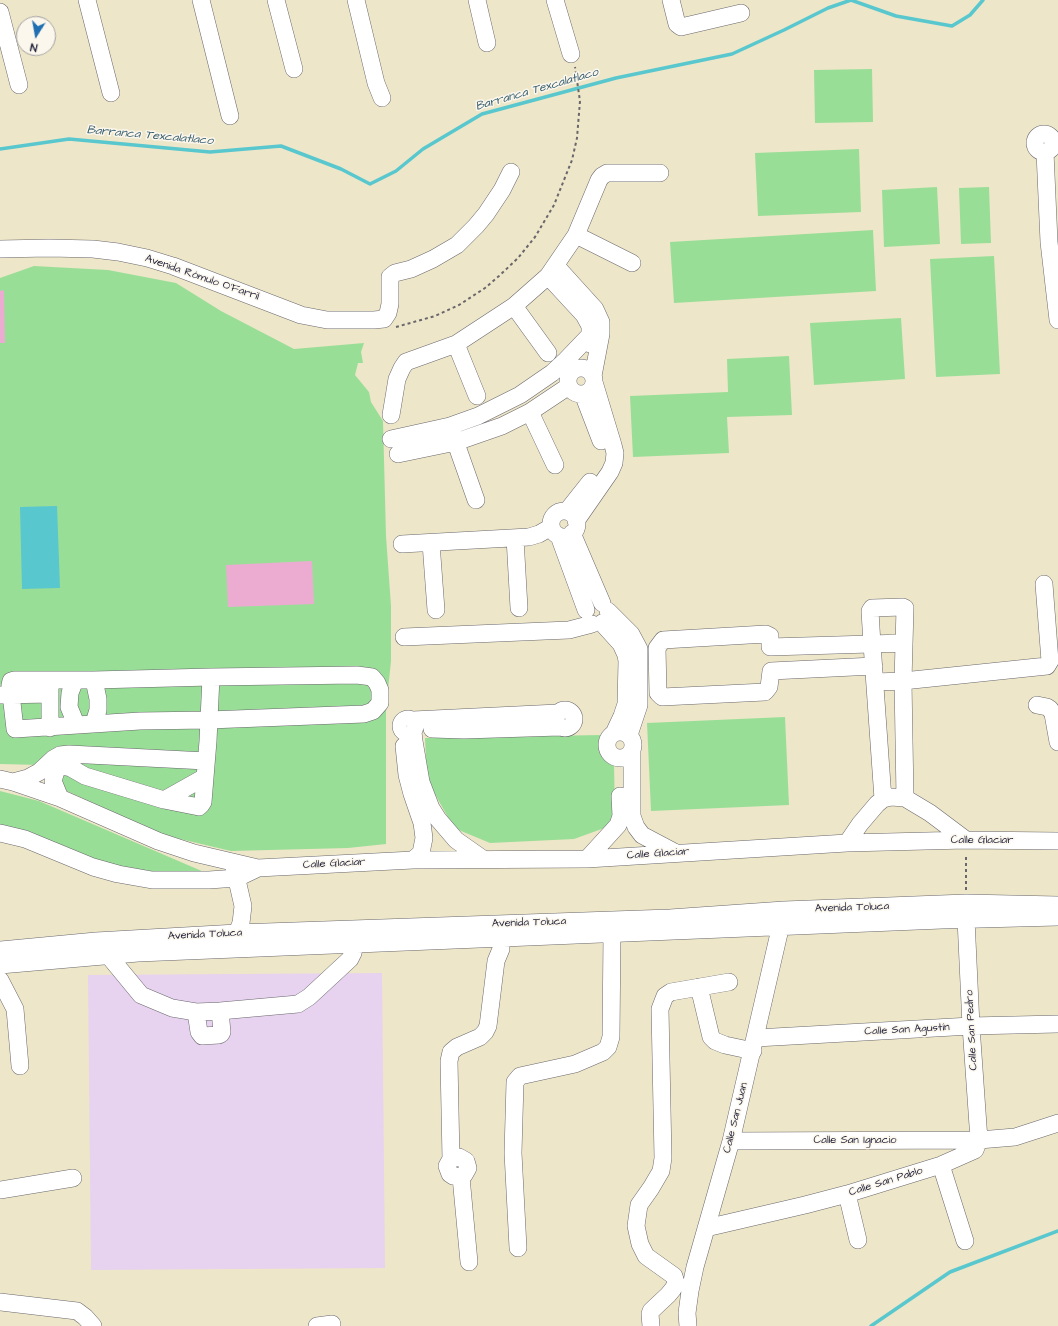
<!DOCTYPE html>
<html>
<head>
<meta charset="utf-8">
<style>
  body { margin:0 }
  #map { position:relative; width:1058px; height:1326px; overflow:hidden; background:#eee6c8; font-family:"Architects Daughter",sans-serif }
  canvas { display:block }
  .north { position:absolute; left:16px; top:16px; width:40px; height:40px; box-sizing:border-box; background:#fbf7ec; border:1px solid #a4a2a5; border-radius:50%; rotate:191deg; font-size:11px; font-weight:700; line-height:16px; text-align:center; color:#22223b }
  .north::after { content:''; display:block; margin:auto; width:14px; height:18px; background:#1f6fb2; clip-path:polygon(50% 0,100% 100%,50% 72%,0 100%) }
</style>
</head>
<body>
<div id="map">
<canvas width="1058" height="1326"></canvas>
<div class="north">N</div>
</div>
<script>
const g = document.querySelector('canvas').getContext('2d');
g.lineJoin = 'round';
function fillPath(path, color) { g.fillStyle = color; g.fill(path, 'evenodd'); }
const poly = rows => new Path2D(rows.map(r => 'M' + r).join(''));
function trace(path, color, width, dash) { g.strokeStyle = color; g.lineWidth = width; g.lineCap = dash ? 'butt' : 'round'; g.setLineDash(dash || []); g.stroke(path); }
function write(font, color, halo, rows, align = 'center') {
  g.font = font + ' "Architects Daughter",sans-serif'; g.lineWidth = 3; g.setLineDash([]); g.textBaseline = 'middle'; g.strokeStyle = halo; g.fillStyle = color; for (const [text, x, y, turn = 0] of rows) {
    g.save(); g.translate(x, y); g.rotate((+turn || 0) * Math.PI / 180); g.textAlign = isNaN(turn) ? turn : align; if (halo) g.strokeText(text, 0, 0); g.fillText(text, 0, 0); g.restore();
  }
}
const built = poly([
  [382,973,385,1268,91,1270,88,975]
]);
const green = poly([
  [872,69,873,122,815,123,814,70],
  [859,149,861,212,758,216,755,153],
  [937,187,940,244,884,247,882,190],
  [989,187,991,243,961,244,959,188],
  [873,230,876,291,674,303,670,242],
  [994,256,1000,374,936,377,930,259],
  [34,266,108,270,176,283,221,311,294,349,364,343,361,352,363,363,358,363,355,375,369,392,371,402,383,421,386,536,391,606,391,661,386,709,386,844,348,848,231,851,163,835,67,791,41,765,0,764,0,278],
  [901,318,905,379,814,385,810,323],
  [789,356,792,415,727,417,729,453,633,457,630,396,728,392,727,359],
  [785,717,789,805,651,811,647,723],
  [602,735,605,759,614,763,615,817,610,826,574,839,490,843,454,828,427,780,425,738],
  [0,791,39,801,211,875,122,869,0,830]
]);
const water = poly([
  [57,506,60,588,22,589,20,507]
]);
const stream = poly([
  [0,149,69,139,210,152,281,146,341,169,370,184,396,171,423,149,482,114,616,78,732,54,784,30,828,8,851,0,896,16,952,26,970,15,983,0],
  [871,1326,950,1272,1058,1231]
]);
const building = poly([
  [4,290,5,343,0,343,0,291],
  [312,561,314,604,228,607,226,565]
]);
const path = poly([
  [396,327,435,316,459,305,485,288,499,276,518,258,535,237,554,205,572,160,577,138,580,101,575,67],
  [966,890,966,854]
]);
const minor = poly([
  [87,0,111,93],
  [201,0,230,116],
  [276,0,294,69],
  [356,0,376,83,382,98],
  [477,0,487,43],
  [555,0,571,54],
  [671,0,677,24,681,27,741,13],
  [0,12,19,85],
  '1035 143a9 9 0 1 1 18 0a9 9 0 1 1-18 0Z',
  [1045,152,1049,242,1058,320],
  [576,235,632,263],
  [0,249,49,248,93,249,118,252,147,258,173,266,301,315,327,320,374,320,384,319,388,313,390,304,390,277,395,273,411,269,433,259,457,245,476,226,486,214,502,190,511,172],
  [556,266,595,309,601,322,601,334,593,376],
  [548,276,584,315,590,326,590,344],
  [514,306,548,353],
  [456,344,477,396],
  '568 381a13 13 0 1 1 26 0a13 13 0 1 1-26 0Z',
  [583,394,601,441],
  [530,412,555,465],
  [391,415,397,379,402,368,406,362,456,344,514,306,548,276,576,235,599,180,602,176,607,173,660,173],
  [452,432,476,500],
  [391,439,450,426,478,416,520,395,552,373,566,360,591,334],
  [398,454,456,442,502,426,530,412,569,386],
  [567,511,590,482],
  '551 524a13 13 0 1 1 26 0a13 13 0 1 1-26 0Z',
  [576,521,610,472,614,463,615,453,613,445,594,382],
  [572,533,602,603],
  [559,536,586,610],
  [515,538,519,608],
  [431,543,436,610],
  [402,544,529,537,539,534,551,527],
  [608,611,631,634,639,649,639,705,629,735],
  [602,623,621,644,626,655,627,661,626,704,622,716,614,733],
  [404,637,569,630,592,624],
  [874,666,771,671,769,687,765,692,662,697,658,693,657,648,663,640,766,634,770,636,770,647,904,643],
  [357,675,372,677,377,683,380,690,380,703,373,711,364,714,209,720,140,721,15,729,10,685,11,681,14,680,94,680,211,677,357,675],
  [75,680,70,693,69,707,76,724],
  [94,680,98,699,98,710,94,723],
  [875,682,903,681,1047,666,1050,661,1044,584],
  [0,695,50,694],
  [1037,705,1047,707,1050,709,1053,714,1058,742],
  '556 719a9 9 0 1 1 18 0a9 9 0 1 1-18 0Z',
  '401 726a7 7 0 1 1 14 0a7 7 0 1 1-14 0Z',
  [413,720,558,713],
  [50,728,50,682],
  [432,729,464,730,560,727],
  [413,732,414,741,421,782,431,808,438,819,456,840,483,859],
  '607 745a13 13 0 1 1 26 0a13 13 0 1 1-26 0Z',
  [404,746,407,775,412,794,422,823,424,838,421,853,413,860],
  [632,751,632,816,636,827,642,835,676,853],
  [0,779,13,782,60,798,158,841,194,853,258,868,413,860,587,859,847,843,966,840,1058,841],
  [13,782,28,778,39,772,53,759,60,755,69,754,206,761],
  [60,798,53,781,56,771,59,768,63,766,71,768,85,776,164,800,199,807,201,805,203,802,208,741,211,677],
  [883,799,872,644,870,611,872,608,903,607,905,608,903,681,905,798],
  [164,800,205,777],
  [0,833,25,839,93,867,118,874,152,880,209,880,237,878,258,868],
  [847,843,860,824,877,804,883,799,891,797,905,798,930,813,966,840],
  [587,859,618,825,621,816,620,796],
  [234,867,243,906,241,923,237,933],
  [0,950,96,941,237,933,670,918,784,910,966,903,1058,905],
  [108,955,141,995,172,1008,196,1012,220,1011,298,1004,309,997,350,959,353,953,355,944,355,933],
  [0,965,138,953,942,920,1058,917],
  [0,980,15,1009,20,1066],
  [699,987,711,1037,715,1041,725,1045,753,1051],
  [196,1012,199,1032,202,1036,219,1035,221,1034,222,1032,220,1011],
  [756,1038,971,1026,1058,1024],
  [731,1141,979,1140,1015,1137,1058,1123],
  [451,1159,459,1157,466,1161,468,1168,464,1175,461,1177,453,1176,450,1174,447,1166,451,1159,449,1061,451,1052,457,1047,480,1037,485,1032,488,1026,496,961,501,949,500,926],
  [941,1165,965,1241],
  [461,1177,469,1262],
  [0,1190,73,1178],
  [847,1194,858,1240],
  [706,1228,805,1205,847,1194,941,1165,975,1150,979,1140,971,1026,966,919],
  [518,1248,513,1153,515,1082,520,1076,575,1064,603,1052,608,1047,611,1037,612,934],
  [0,1302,77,1311,85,1317,93,1326],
  [317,1326,332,1324],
  [651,1326,650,1314,651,1311,668,1295,673,1289,676,1283,674,1276,646,1256,640,1244,636,1226,639,1205,651,1188,661,1171,663,1158,660,1009,665,996,671,992,729,982],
  [688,1326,687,1313,690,1291,695,1267,731,1141,783,916]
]);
const streetNames = [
  ["Avenida Rómulo O'Farril",202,278,19],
  ["Calle Glaciar",982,841],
  ["Calle Glaciar",658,854,-4],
  ["Calle Glaciar",334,864,-3],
  ["Avenida Toluca",852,908,-2],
  ["Avenida Toluca",529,923,-2],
  ["Avenida Toluca",205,935,-3],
  ["Calle San Agustín",907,1030,-3],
  ["Calle San Pedro",972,1030,-93],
  ["Calle San Juan",736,1118,-76],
  ["Calle San Ignacio",855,1141],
  ["Calle San Pablo",886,1182,-17]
];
const waterNames = [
  ["Barranca Texcalatlaco",537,90,-16],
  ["Barranca Texcalatlaco",150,136,5]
];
fillPath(built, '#e7d2ef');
fillPath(green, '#99de97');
fillPath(water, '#59c7ce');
trace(stream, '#59c7ce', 3.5);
fillPath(building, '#ecacd1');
trace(minor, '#69676c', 18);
trace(path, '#69676c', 2, [3, 3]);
trace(minor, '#fff', 17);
write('11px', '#22223b', '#fbf7ec', streetNames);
write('italic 12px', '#355c6e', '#fbf7ec', waterNames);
</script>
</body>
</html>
